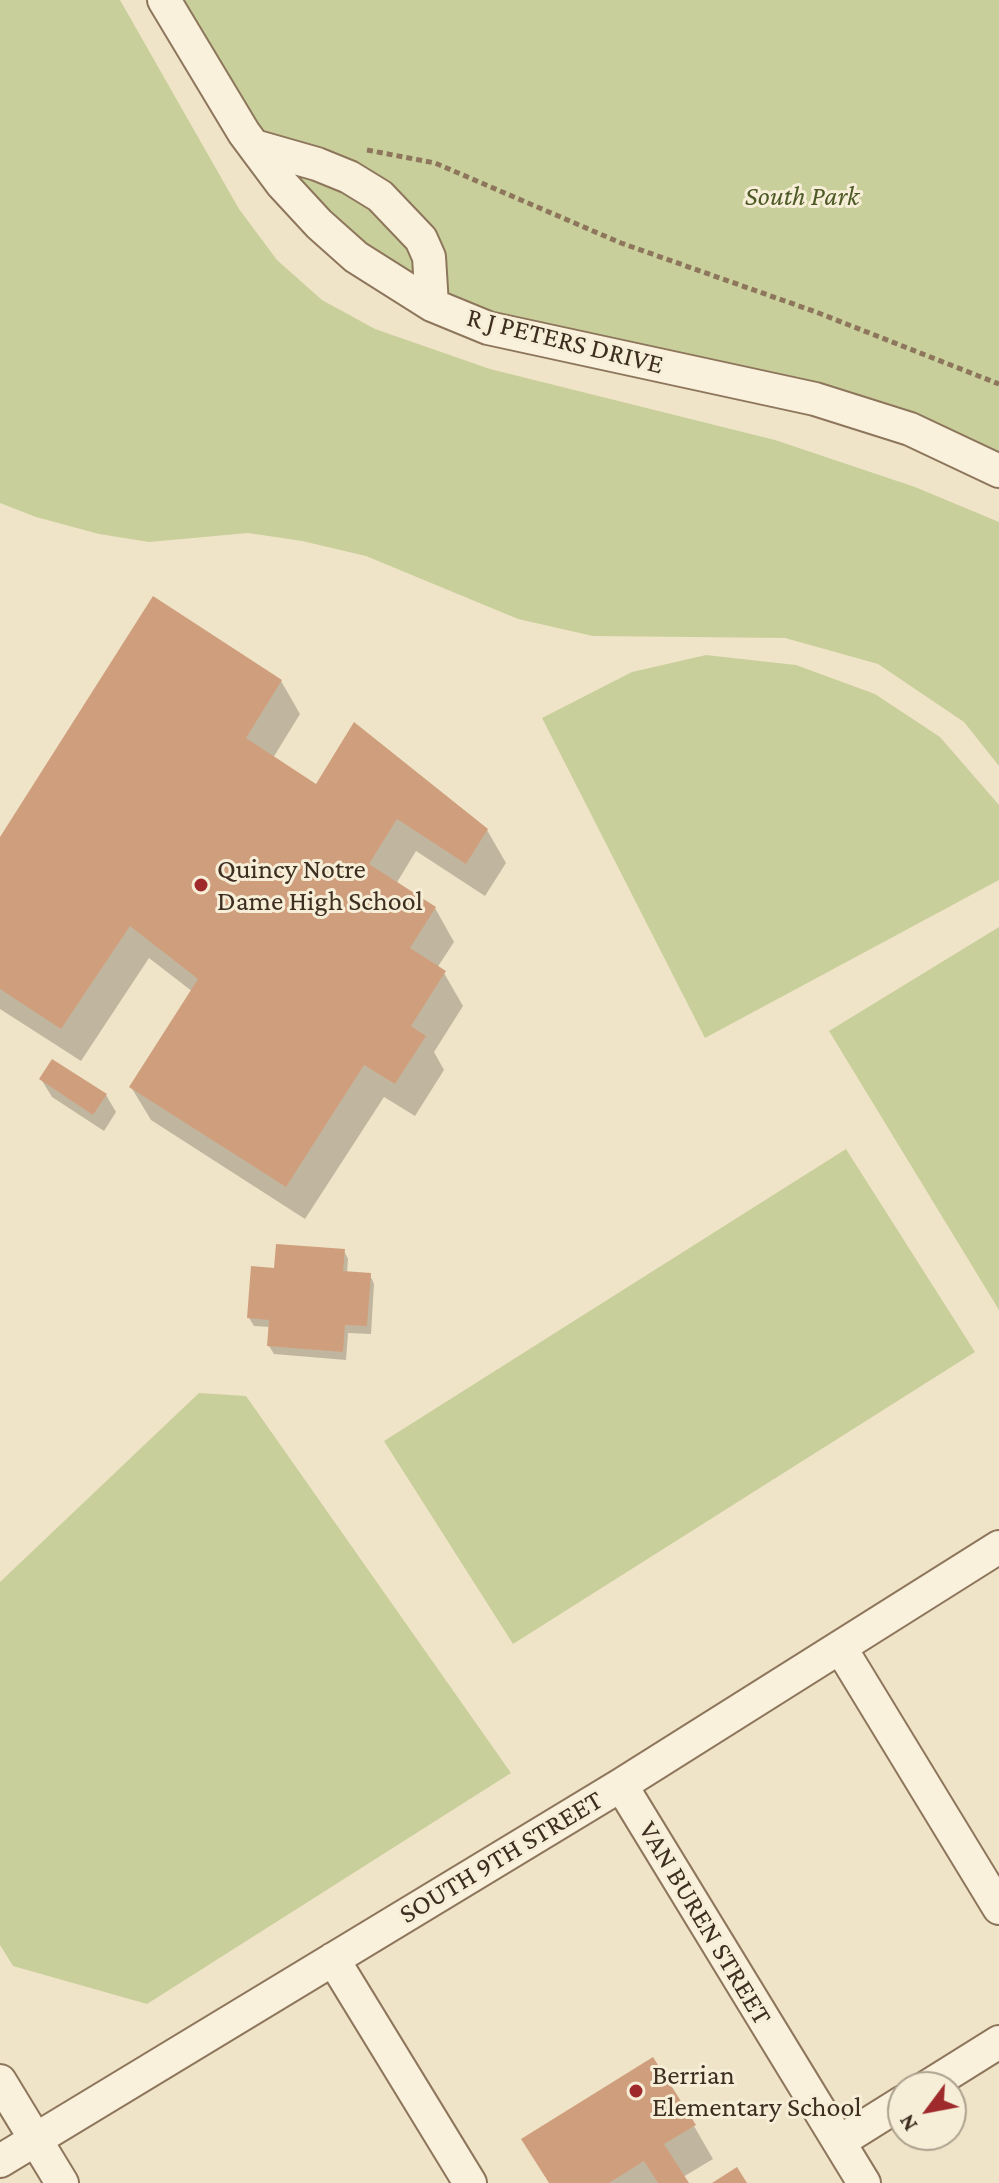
<!DOCTYPE html>
<html>
<head>
<meta charset="utf-8">
<style>
  body { margin:0 }
  #map { position:relative; width:999px; height:2183px; overflow:hidden; background:#f0e4c8; font-family:"Crimson Pro",serif }
  canvas { display:block }
  .north { position:absolute; left:887px; top:2071px; width:80px; height:80px; box-sizing:border-box; background:#f7eed8; border:2px solid #ada18e; border-radius:50%; rotate:238deg; font-size:22px; font-weight:700; line-height:32px; text-align:center; color:#3d2e20 }
  .north::after { content:''; display:block; margin:auto; width:28px; height:36px; background:#9e2a2b; clip-path:polygon(50% 0,100% 100%,50% 72%,0 100%) }
</style>
</head>
<body>
<div id="map">
<canvas width="999" height="2183"></canvas>
<div class="north">N</div>
</div>
<script>
const g = document.querySelector('canvas').getContext('2d');
g.lineJoin = 'round';
function fillPath(path, color) { g.fillStyle = color; g.fill(path, 'evenodd'); }
const poly = rows => new Path2D(rows.map(r => 'M' + r).join(''));
function trace(path, color, width, dash) { g.strokeStyle = color; g.lineWidth = width; g.lineCap = dash ? 'butt' : 'round'; g.setLineDash(dash || []); g.stroke(path); }
function write(font, color, halo, rows, align = 'center') {
  g.font = font + ' "Crimson Pro",serif'; g.lineWidth = 6; g.setLineDash([]); g.textBaseline = 'middle'; g.strokeStyle = halo; g.fillStyle = color; for (const [text, x, y, turn = 0] of rows) {
    g.save(); g.translate(x, y); g.rotate((+turn || 0) * Math.PI / 180); g.textAlign = isNaN(turn) ? turn : align; if (halo) g.strokeText(text, 0, 0); g.fillText(text, 0, 0); g.restore();
  }
}
const green = poly([
  [0,0,120,0,239,209,277,260,322,300,375,329,490,369,775,440,915,487,999,522,999,766,964,722,878,664,785,638,593,636,518,619,366,556,302,541,248,533,149,542,99,534,36,517,0,503],
  [164,0,999,0,999,471,910,429,488,328,356,257],
  [706,655,796,665,875,694,940,737,999,805,999,880,705,1038,542,718,632,672],
  [999,927,999,1310,829,1031],
  [846,1149,975,1352,513,1644,384,1441],
  [199,1393,246,1396,511,1773,147,2004,13,1966,0,1945,0,1582]
]);
const shadow = poly([
  [281,681,300,714,273,758,317,787,487,830,506,863,485,896,416,851,396,884,435,908,454,942,437,968,444,973,463,1006,434,1052,444,1070,415,1116,384,1097,305,1219,151,1120,131,1087,193,992,149,958,81,1061,0,1009,0,841],
  [41,1079,106,1095,116,1112,104,1131,52,1097],
  [344,1251,348,1259,347,1274,370,1275,374,1284,371,1334,348,1333,346,1360,274,1354,269,1346,270,1327,254,1326,249,1318,276,1270],
  [694,2126,713,2159,683,2177,687,2183,549,2183]
]);
const building = poly([
  [153,596,282,680,246,738,316,784,354,722,488,829,466,864,397,819,369,864,436,907,410,948,446,971,411,1026,426,1036,395,1084,364,1065,286,1187,129,1087,198,979,130,926,61,1029,0,989,0,837],
  [52,1059,107,1094,93,1115,39,1079],
  [276,1244,345,1249,343,1271,371,1273,367,1326,345,1325,343,1352,267,1346,269,1320,247,1318,251,1266,274,1268],
  [653,2057,696,2125,664,2144,689,2183,658,2183,644,2161,609,2183,549,2183,521,2139],
  [737,2167,747,2183,712,2183]
]);
const path = poly([
  [367,150,435,163,621,243,816,312,999,384]
]);
const minor = poly([
  [164,0,244,133,282,184,319,224,356,257,432,305,488,328,815,399,910,429,999,471],
  [254,146,317,164,349,177,380,196,421,239,429,257,432,305],
  [840,1647,999,1908],
  [621,1785,864,2183],
  [333,1959,470,2183],
  [0,2081,62,2183],
  [927,2087,999,2042],
  [839,2142,903,2102],
  [0,2161,621,1785,999,1547]
]);
const markers = [
  [201,885,8,"#9e2a2b"],
  [636,2091,8,"#9e2a2b"]
];
const parkNames = [
  ["South Park",802,196]
];
const streetNames = [
  ["R J PETERS DRIVE",565,341,14],
  ["SOUTH 9TH STREET",501,1857,-31],
  ["VAN BUREN STREET",705,1923,59]
];
const poiNames = [
  ["Quincy Notre",217,869],
  ["Dame High School",217,901],
  ["Berrian",652,2075],
  ["Elementary School",652,2107]
];
fillPath(green, '#c9cf9b');
fillPath(shadow, '#0003');
fillPath(building, '#cf9f7d');
trace(minor, '#8d765c', 36);
trace(path, '#8d765c', 5, [6, 4]);
trace(minor, '#faf1dc', 32);
for (const [x, y, r, color] of markers) { const dot = new Path2D(); dot.arc(x, y, r, 0, 2 * Math.PI); g.fillStyle = color; g.fill(dot); trace(dot, '#f7eed8', 3); }
write('italic 28px', '#4d5a26', '#f7eed8', parkNames);
write('28px', '#3d2e20', '#f7eed8', streetNames);
write('28px', '#3d2e20', '#f7eed8', poiNames, 'left');
</script>
</body>
</html>
